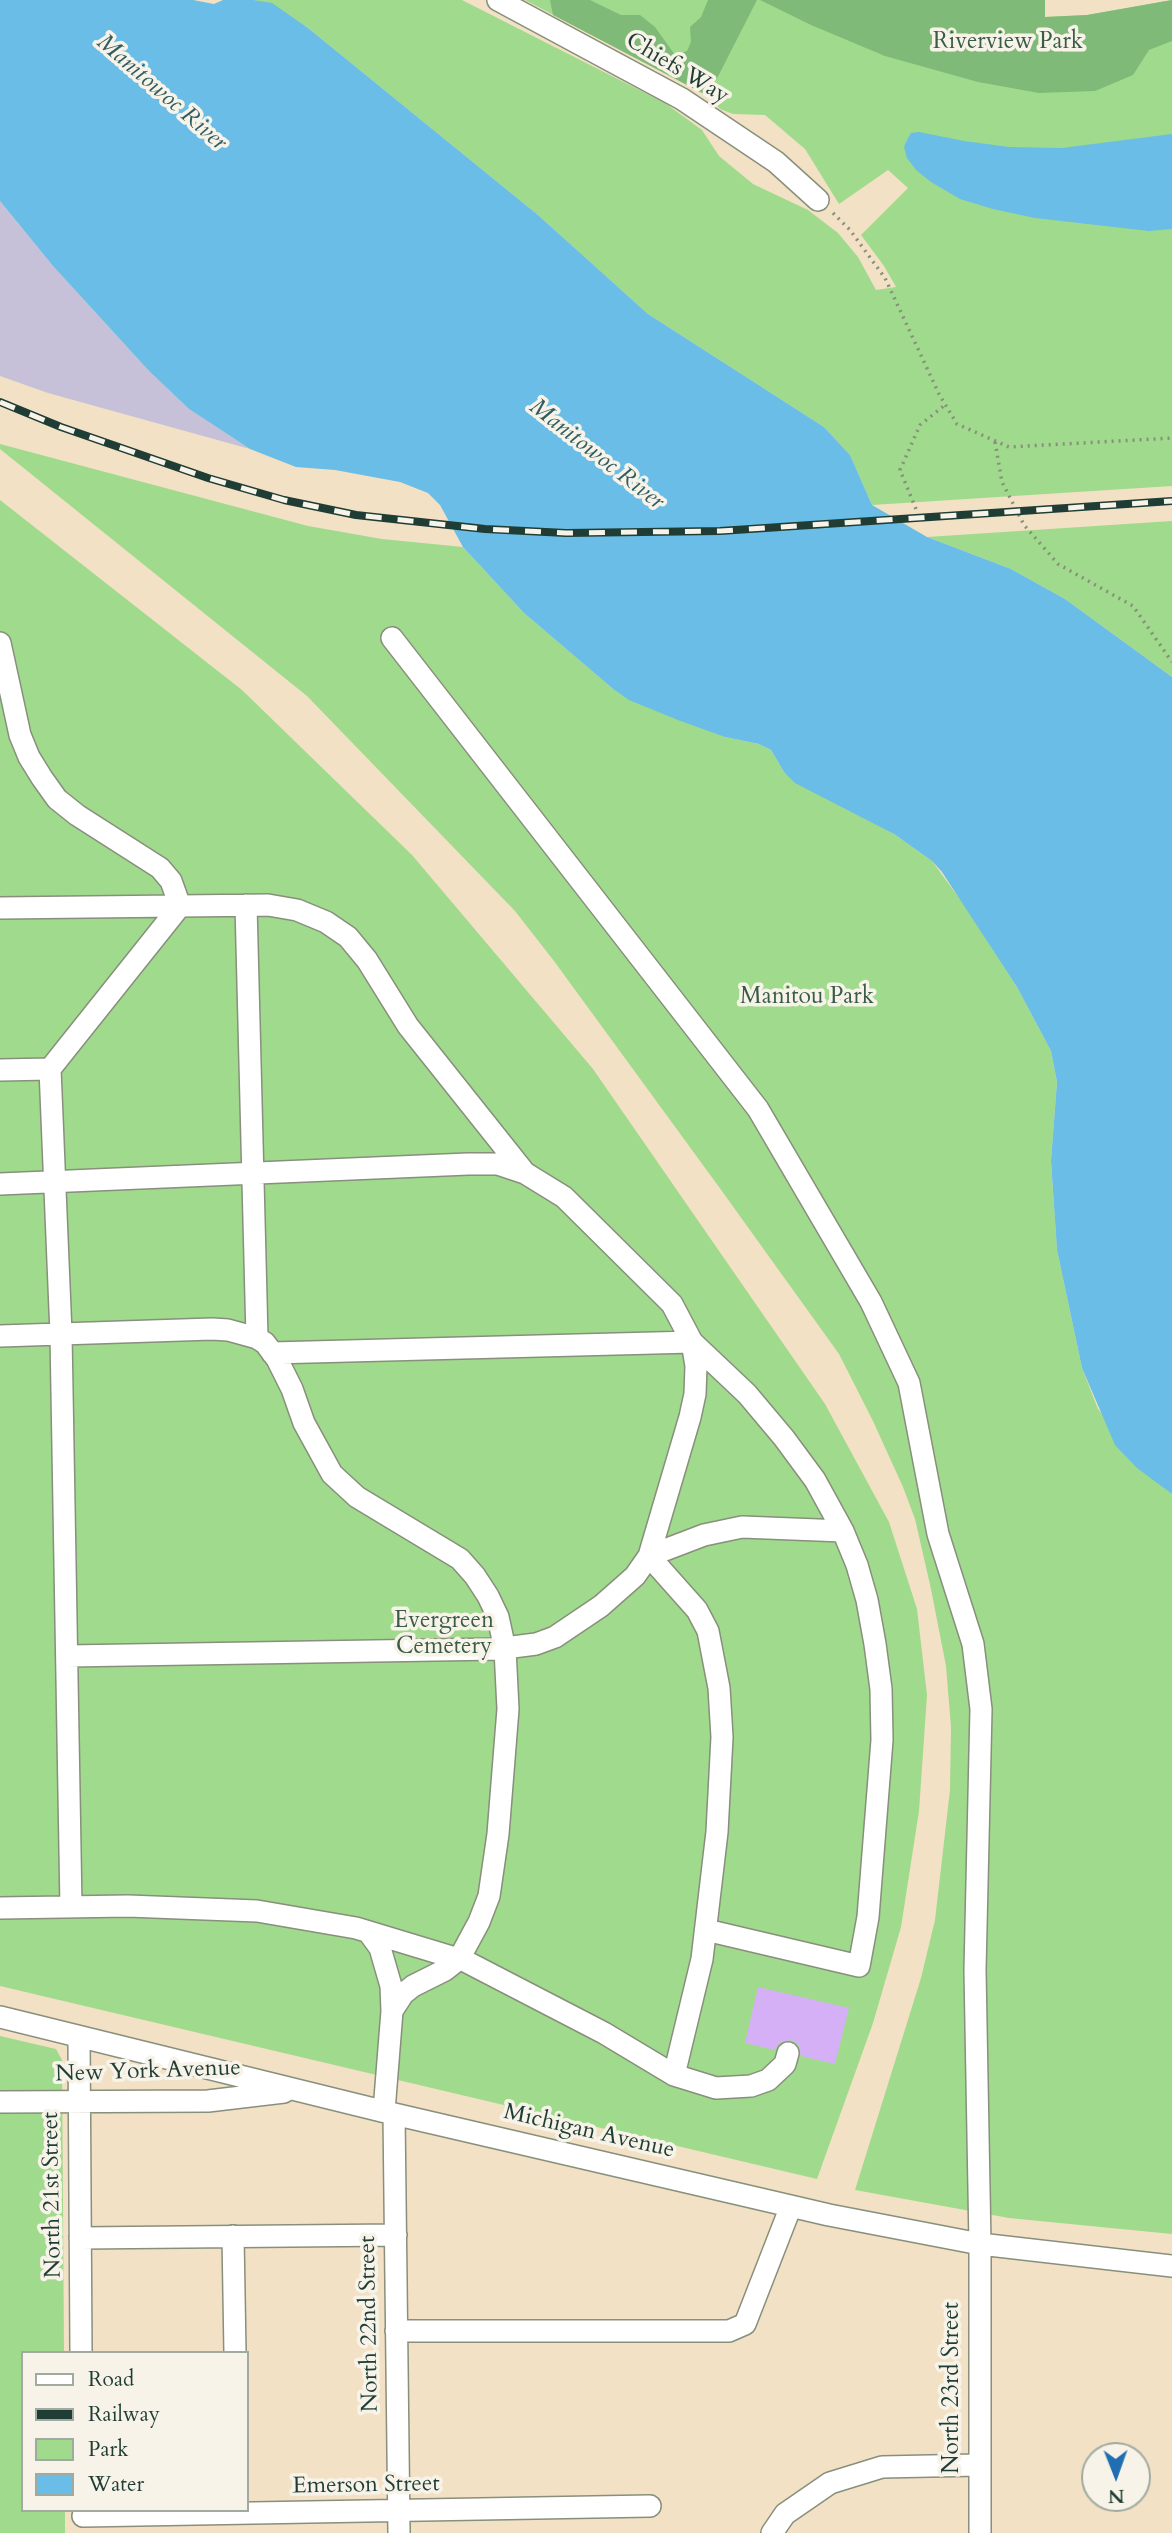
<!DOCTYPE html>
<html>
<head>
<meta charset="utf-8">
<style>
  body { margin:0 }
  #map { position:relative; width:1172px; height:2533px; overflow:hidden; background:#f2e1c5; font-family:Cardo,serif }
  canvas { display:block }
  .legend { position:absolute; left:21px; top:2351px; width:228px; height:161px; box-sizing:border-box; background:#f7f3e8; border:2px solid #a1aaa0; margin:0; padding:9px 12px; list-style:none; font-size:21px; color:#1f3d34 }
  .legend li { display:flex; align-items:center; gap:14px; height:35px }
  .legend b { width:35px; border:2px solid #a1aaa0 }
  .north { position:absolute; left:1081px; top:2442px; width:70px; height:70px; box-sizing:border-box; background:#f7f3e8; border:2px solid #a1aaa0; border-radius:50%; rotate:179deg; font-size:19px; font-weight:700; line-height:28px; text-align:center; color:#1f3d34 }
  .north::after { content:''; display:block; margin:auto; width:24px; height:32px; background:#1f6fb2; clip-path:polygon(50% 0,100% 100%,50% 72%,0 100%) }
</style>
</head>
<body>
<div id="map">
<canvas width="1172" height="2533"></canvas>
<ul class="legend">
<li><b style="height:9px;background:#fff"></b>Road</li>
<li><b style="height:9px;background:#1f3d34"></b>Railway</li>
<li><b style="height:19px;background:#a0da8c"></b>Park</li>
<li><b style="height:19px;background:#69bde6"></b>Water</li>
</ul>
<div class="north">N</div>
</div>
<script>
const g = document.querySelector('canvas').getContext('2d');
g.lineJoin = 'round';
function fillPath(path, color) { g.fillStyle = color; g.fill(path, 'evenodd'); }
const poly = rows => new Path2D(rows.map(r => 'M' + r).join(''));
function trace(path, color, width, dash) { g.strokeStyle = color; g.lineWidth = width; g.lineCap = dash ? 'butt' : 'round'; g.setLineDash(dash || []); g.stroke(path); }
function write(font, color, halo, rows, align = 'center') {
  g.font = font + ' Cardo,serif'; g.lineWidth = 7; g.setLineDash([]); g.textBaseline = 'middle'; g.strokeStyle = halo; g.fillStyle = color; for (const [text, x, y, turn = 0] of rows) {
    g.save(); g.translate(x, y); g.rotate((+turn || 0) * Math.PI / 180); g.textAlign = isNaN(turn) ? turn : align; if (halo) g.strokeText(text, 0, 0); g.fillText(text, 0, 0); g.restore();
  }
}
const industrial = poly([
  [0,201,53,266,149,371,189,409,250,449,48,393,0,376]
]);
const green = poly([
  [254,0,462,0,665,103,702,130,719,156,753,184,808,210,838,233,858,257,876,290,896,287,884,266,861,235,908,188,888,170,839,204,805,149,765,115,733,114,720,109,708,96,525,0,1044,0,1045,17,1087,15,1172,0,1172,486,872,505,850,455,824,427,648,314,538,215,308,28,272,4],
  [0,444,308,526,382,539,463,547,524,613,612,688,725,737,759,744,771,750,784,772,894,834,932,861,965,906,1017,987,1051,1051,1057,1082,1051,1161,1057,1250,1082,1368,1098,1409,1156,1481,1172,1494,1172,2234,1009,2218,855,2190,921,1978,935,1920,950,1790,951,1727,946,1666,931,1589,915,1519,903,1487,873,1421,839,1354,719,1187,554,961,515,911,307,696,0,449],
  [0,500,242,690,412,855,593,1069,825,1404,889,1522,917,1609,927,1695,919,1811,901,1927,873,2023,817,2179,0,1986],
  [1172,521,1172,677,1065,599,1011,569,927,537],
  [0,2036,56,2049,62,2060,64,2353,23,2353,23,2510,65,2510,65,2533,0,2533]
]);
const forest = poly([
  [550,0,590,0,621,15,640,15,655,27,675,55,687,51,691,42,690,27,701,17,708,0,757,0,708,96,553,15],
  [760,0,1045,0,1045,17,1087,15,1172,0,1172,41,1149,50,1133,75,1095,91,1039,93,978,82,885,56,811,25]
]);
const water = poly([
  [0,0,193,0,214,4,223,0,254,0,272,3,308,28,538,215,648,314,824,427,850,455,872,505,927,537,1011,569,1065,599,1172,677,1172,1494,1137,1468,1115,1445,1082,1368,1057,1250,1051,1161,1057,1082,1051,1051,1017,987,942,872,932,861,894,834,795,783,784,772,771,750,759,744,725,737,678,720,629,700,612,688,524,613,463,547,440,505,428,493,400,482,335,470,296,467,250,449,189,409,149,371,53,266,0,201],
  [919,132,964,141,1009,147,1062,148,1172,134,1172,229,1149,231,1035,218,993,209,960,199,931,182,916,170,907,158,904,147,907,140,911,133]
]);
const building = poly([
  [758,1987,849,2008,835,2064,801,2056,798,2044,791,2040,779,2043,775,2050,745,2043]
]);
const path = poly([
  [833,213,850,230,885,278,939,394,957,424,1009,447,1172,438],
  [995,442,1002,482,1024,525,1058,564,1133,606,1172,662],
  [916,509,900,470,920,425,945,405]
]);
const minor = poly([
  [498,0,682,99,776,162,818,200],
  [392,638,758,1109,871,1302,909,1383,938,1534,973,1644,981,1709,975,1970,980,2244,980,2533],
  [0,643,20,735,29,757,42,778,57,799,77,815,160,868,171,881,180,906,50,1069,0,1070],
  [246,905,257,1338],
  [0,908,268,905,297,910,326,922,348,937,367,960,408,1026,525,1173],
  [50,1069,61,1334,71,1907],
  [0,1184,468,1164,498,1164,525,1173,564,1197,672,1304,692,1342,696,1366,695,1394,690,1417,649,1556,635,1576,601,1606,555,1637,536,1644,497,1649,67,1656],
  [0,1336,212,1329,228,1330,257,1338,265,1343,277,1359,292,1389,304,1423,332,1474,357,1497,460,1559,475,1576,488,1596,498,1617,505,1649,508,1709,498,1834,489,1896,479,1922,459,1959,445,1970,413,1986,403,1994,392,2011],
  [272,1353,692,1342,747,1394,784,1438,815,1480,843,1531,857,1565,867,1600,875,1644,881,1689,882,1740,868,1917,859,1966,706,1930],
  [0,1908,128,1906,257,1911,356,1928,465,1961,604,2033,674,2075,716,2088,751,2086,768,2080,785,2064,788,2053],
  [369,1933,380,1948,391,1986,392,2011,384,2111],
  [0,2017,394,2114,829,2215,980,2244,1172,2266],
  [79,2037,81,2353],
  [674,2075,702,1959,717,1832,722,1737,719,1688,708,1631,697,1610,649,1556,704,1535,742,1527,843,1531],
  [0,2102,208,2101,284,2092],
  [394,2114,399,2533],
  [233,2236,235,2353],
  [80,2238,396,2235],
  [396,2331,729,2331,745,2324,791,2206],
  [83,2516,650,2506],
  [772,2533,785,2514,830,2483,882,2467,979,2465]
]);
const rail = poly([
  [0,402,61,427,208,478,284,500,356,515,485,529,566,533,720,531,1172,501]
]);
const parkNames = [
  ["Riverview Park",1008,43],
  ["Manitou Park",807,998],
  ["Evergreen",444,1622],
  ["Cemetery",444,1648]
];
const streetNames = [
  ["Chiefs Way",677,69,31],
  ["New York Avenue",148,2072,-2],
  ["Michigan Avenue",589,2132,13],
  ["North 21st Street",53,2195,-91],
  ["North 22nd Street",370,2324,-91],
  ["North 23rd Street",953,2388,-90],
  ["Emerson Street",366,2486,-1]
];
const waterNames = [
  ["Manitowoc River",161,93,41],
  ["Manitowoc River",596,455,38]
];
fillPath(industrial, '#c6c0d9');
fillPath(green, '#a0da8c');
fillPath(forest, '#80ba78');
fillPath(water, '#69bde6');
fillPath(building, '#d6b0f6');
trace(minor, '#888f7c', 24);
trace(path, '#888f7c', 3.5, [2, 5]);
trace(minor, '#fff', 21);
trace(rail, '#1f3d34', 8);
trace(rail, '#f7f3e8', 5, [16]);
write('23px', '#395c46', '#f7f3e8', parkNames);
write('23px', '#1f3d34', '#f7f3e8', streetNames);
write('italic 24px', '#325d60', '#f7f3e8', waterNames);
</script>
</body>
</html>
